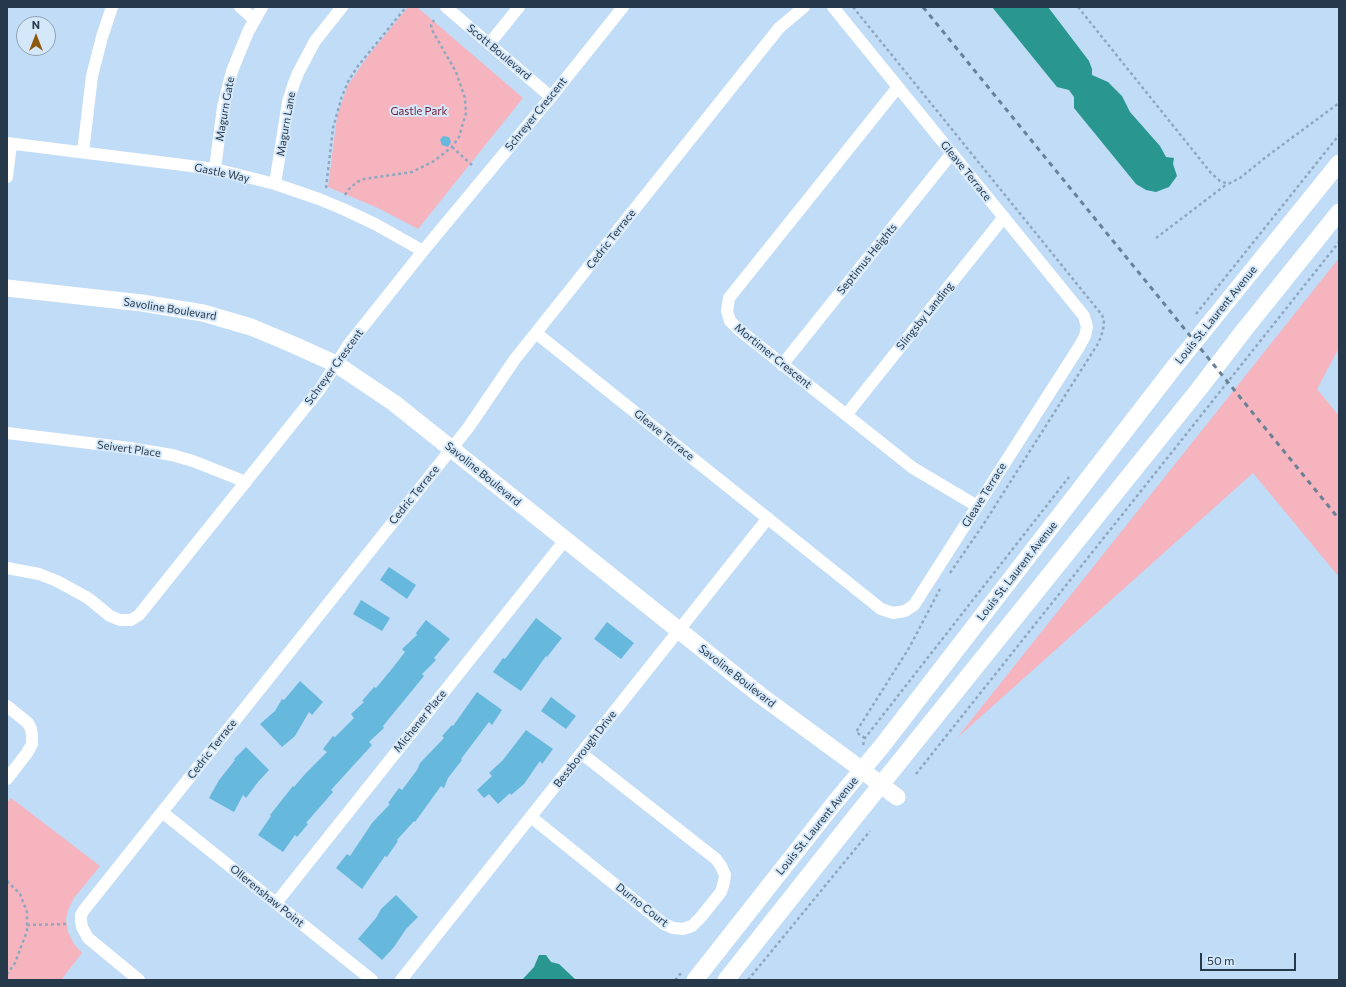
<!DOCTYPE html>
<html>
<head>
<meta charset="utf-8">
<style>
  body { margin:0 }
  #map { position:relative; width:1346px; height:987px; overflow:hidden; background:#c0dcf7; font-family:Commissioner,sans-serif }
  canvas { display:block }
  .frame { position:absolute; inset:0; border:8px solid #26394b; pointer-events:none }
  .north { position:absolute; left:16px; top:16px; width:40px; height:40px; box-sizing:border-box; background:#d5e8fa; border:1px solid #8fa2b4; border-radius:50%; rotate:0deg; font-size:11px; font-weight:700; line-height:16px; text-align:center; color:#26394b }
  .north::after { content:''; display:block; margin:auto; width:14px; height:18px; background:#8e590a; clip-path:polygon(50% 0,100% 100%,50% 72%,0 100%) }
  .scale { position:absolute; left:1200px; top:953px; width:96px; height:18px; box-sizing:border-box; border:2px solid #26394b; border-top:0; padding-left:5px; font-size:12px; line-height:14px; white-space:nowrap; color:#26394b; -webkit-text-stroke:3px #d5e8fa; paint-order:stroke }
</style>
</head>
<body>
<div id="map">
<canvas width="1346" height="987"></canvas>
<div class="frame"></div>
<div class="north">N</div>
<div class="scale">50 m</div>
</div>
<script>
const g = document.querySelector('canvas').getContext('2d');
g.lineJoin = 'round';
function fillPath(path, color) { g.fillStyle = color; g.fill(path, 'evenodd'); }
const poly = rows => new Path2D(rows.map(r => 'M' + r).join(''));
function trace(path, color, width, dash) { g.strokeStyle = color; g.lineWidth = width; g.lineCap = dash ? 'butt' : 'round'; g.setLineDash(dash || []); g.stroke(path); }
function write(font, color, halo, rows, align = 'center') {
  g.font = font + ' Commissioner,sans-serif'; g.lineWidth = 4; g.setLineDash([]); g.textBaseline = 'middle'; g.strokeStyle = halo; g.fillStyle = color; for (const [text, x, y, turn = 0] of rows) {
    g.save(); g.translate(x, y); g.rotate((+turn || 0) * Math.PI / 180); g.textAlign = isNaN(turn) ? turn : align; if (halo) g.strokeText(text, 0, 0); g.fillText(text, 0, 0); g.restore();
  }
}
const green = poly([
  [408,7,417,7,523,98,418,229,378,208,328,187,337,117,348,85,368,56],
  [1339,258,1339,348,1317,389,1339,416,1339,577,1253,473,957,738],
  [11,798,100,866,74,898,68,910,66,919,68,932,74,944,82,953,61,980,7,980,7,803]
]);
const water = poly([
  [992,7,1048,7,1089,61,1092,69,1092,75,1108,82,1122,96,1130,112,1160,146,1166,157,1174,158,1173,164,1177,176,1169,187,1156,192,1146,190,1136,184,1074,108,1074,97,1069,90,1057,87],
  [539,955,546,955,551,962,559,964,576,980,522,980,534,967]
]);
const building = poly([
  [443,136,449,137,451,142,448,147,442,145,440,140],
  [389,567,416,585,407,599,380,580],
  [361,600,390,618,382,631,353,614],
  [536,618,562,638,547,657,546,656,521,691,493,672,503,658,505,659],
  [426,620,450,639,434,658,436,660,422,674,424,676,383,726,384,728,369,742,372,745,331,790,333,792,306,823,308,824,297,837,295,835,283,852,258,835,271,816,270,815,293,786,294,787,305,774,327,752,323,749,333,736,335,737,354,718,351,714,364,702,362,701,374,687,376,688,391,670,405,652,402,649,417,635,416,633],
  [607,622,634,643,621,659,594,639],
  [300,681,323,702,312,715,309,712,295,736,282,747,260,724,275,711,282,699,284,700],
  [477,692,502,710,492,725,489,722,461,759,462,760,448,778,444,788,441,786,415,822,414,821,397,840,398,841,387,857,385,856,362,889,336,868,347,854,350,856,372,823,390,804,388,803,399,788,402,790,417,770,420,763,444,738,442,736,452,725,453,726],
  [551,697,576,716,566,729,541,711],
  [526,730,553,749,542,764,540,761,524,784,511,795,510,793,498,804,489,794,484,798,477,790,492,776,489,773,503,760],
  [246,747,269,770,258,782,246,798,243,795,234,812,209,798,219,780,235,760,234,759],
  [396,895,418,917,406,929,394,947,382,960,358,939,376,918,381,909]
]);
const path = poly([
  [853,7,1102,315,1104,320,1103,330,1099,342,983,525,950,573],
  [1078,7,1211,173,1220,181,1228,184,1240,178,1266,157,1339,103],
  [452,147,472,165],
  [326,188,333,128,342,96,349,80,358,66,406,7],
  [345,195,348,190,357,182,364,179,412,172,434,161,452,147,459,137,466,113,465,98,456,72,432,30,431,25,434,20],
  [1156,238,1227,184],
  [1196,314,1339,135],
  [865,738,856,732,909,648,940,589],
  [863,745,865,738,1069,477],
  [916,774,1339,242],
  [7,881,20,894,27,912,27,931,15,963,7,974],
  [27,925,68,924],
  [675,980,682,972],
  [748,980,870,831]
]);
const street = poly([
  [240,7,255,20],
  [446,7,551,97],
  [489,44,519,7],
  [898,87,729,298,727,311,730,321,738,329,913,468,977,506],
  [7,143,215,169,275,184,319,199,343,209,375,224,423,251],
  [83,152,92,76,102,37,112,7],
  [215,169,223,107,232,71,248,32,262,7],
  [7,177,11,144],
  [275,184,288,102,293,86,298,73,315,41,342,7],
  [536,333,881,609,893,613,905,611,914,605,1079,347,1085,336,1087,327,1084,316,833,7],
  [782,365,952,153],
  [846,415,1004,217],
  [7,433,130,448,172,455,193,461,246,482],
  [7,568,39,574,57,581,88,598,110,616,120,620,131,620,139,615,320,389,349,344,423,251,551,97,623,7],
  [7,706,28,723,31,729,32,736,32,744,27,753,7,779],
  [162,812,372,980],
  [531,817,664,924,673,928,683,929,692,926,701,917,721,892,724,882,725,875,721,866,716,859,581,753],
  [276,903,565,540],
  [139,980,88,938,82,927,81,921,81,915,84,910,468,428,515,359,779,28,804,7],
  [401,980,768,518]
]);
const secondary = poly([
  [7,288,142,303,203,313,251,327,294,345,336,364,394,403,760,695,850,761,897,797],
  [695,980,836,801,882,746,1175,366,1339,163],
  [726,980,855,817,1199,389,1245,329,1339,212]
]);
const rail = poly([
  [923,7,1339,519]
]);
const streetNames = [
  ["Scott Boulevard",499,52,40],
  ["Magurn Gate",225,109,-80],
  ["Schreyer Crescent",536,114,-51],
  ["Magurn Lane",286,124,-80],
  ["Gleave Terrace",966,171,51],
  ["Gastle Way",222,173,12],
  ["Cedric Terrace",611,239,-52],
  ["Septimus Heights",867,259,-51],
  ["Savoline Boulevard",170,309,9],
  ["Louis St. Laurent Avenue",1216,315,-51],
  ["Slingsby Landing",925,316,-51],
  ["Mortimer Crescent",773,356,39],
  ["Schreyer Crescent",334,367,-54],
  ["Gleave Terrace",664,435,39],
  ["Seivert Place",129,449,8],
  ["Savoline Boulevard",483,474,39],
  ["Cedric Terrace",414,495,-51],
  ["Gleave Terrace",984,495,-58],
  ["Louis St. Laurent Avenue",1017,571,-52],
  ["Savoline Boulevard",737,676,38],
  ["Michener Place",420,721,-51],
  ["Cedric Terrace",212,749,-52],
  ["Bessborough Drive",585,749,-52],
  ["Louis St. Laurent Avenue",817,826,-51],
  ["Ollerenshaw Point",267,896,39],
  ["Durno Court",642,905,38]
];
const parkNames = [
  ["Gastle Park",419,111]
];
fillPath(green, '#f5b4be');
fillPath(water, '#299790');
fillPath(building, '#66b9dd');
trace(path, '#8fa8c0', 2.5, [3, 3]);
trace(street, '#fff', 12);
trace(secondary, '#fff', 17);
trace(rail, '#698096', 3, [5, 5]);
write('11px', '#26394b', '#d5e8fa', streetNames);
write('11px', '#731733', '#d5e8fa', parkNames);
</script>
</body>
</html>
